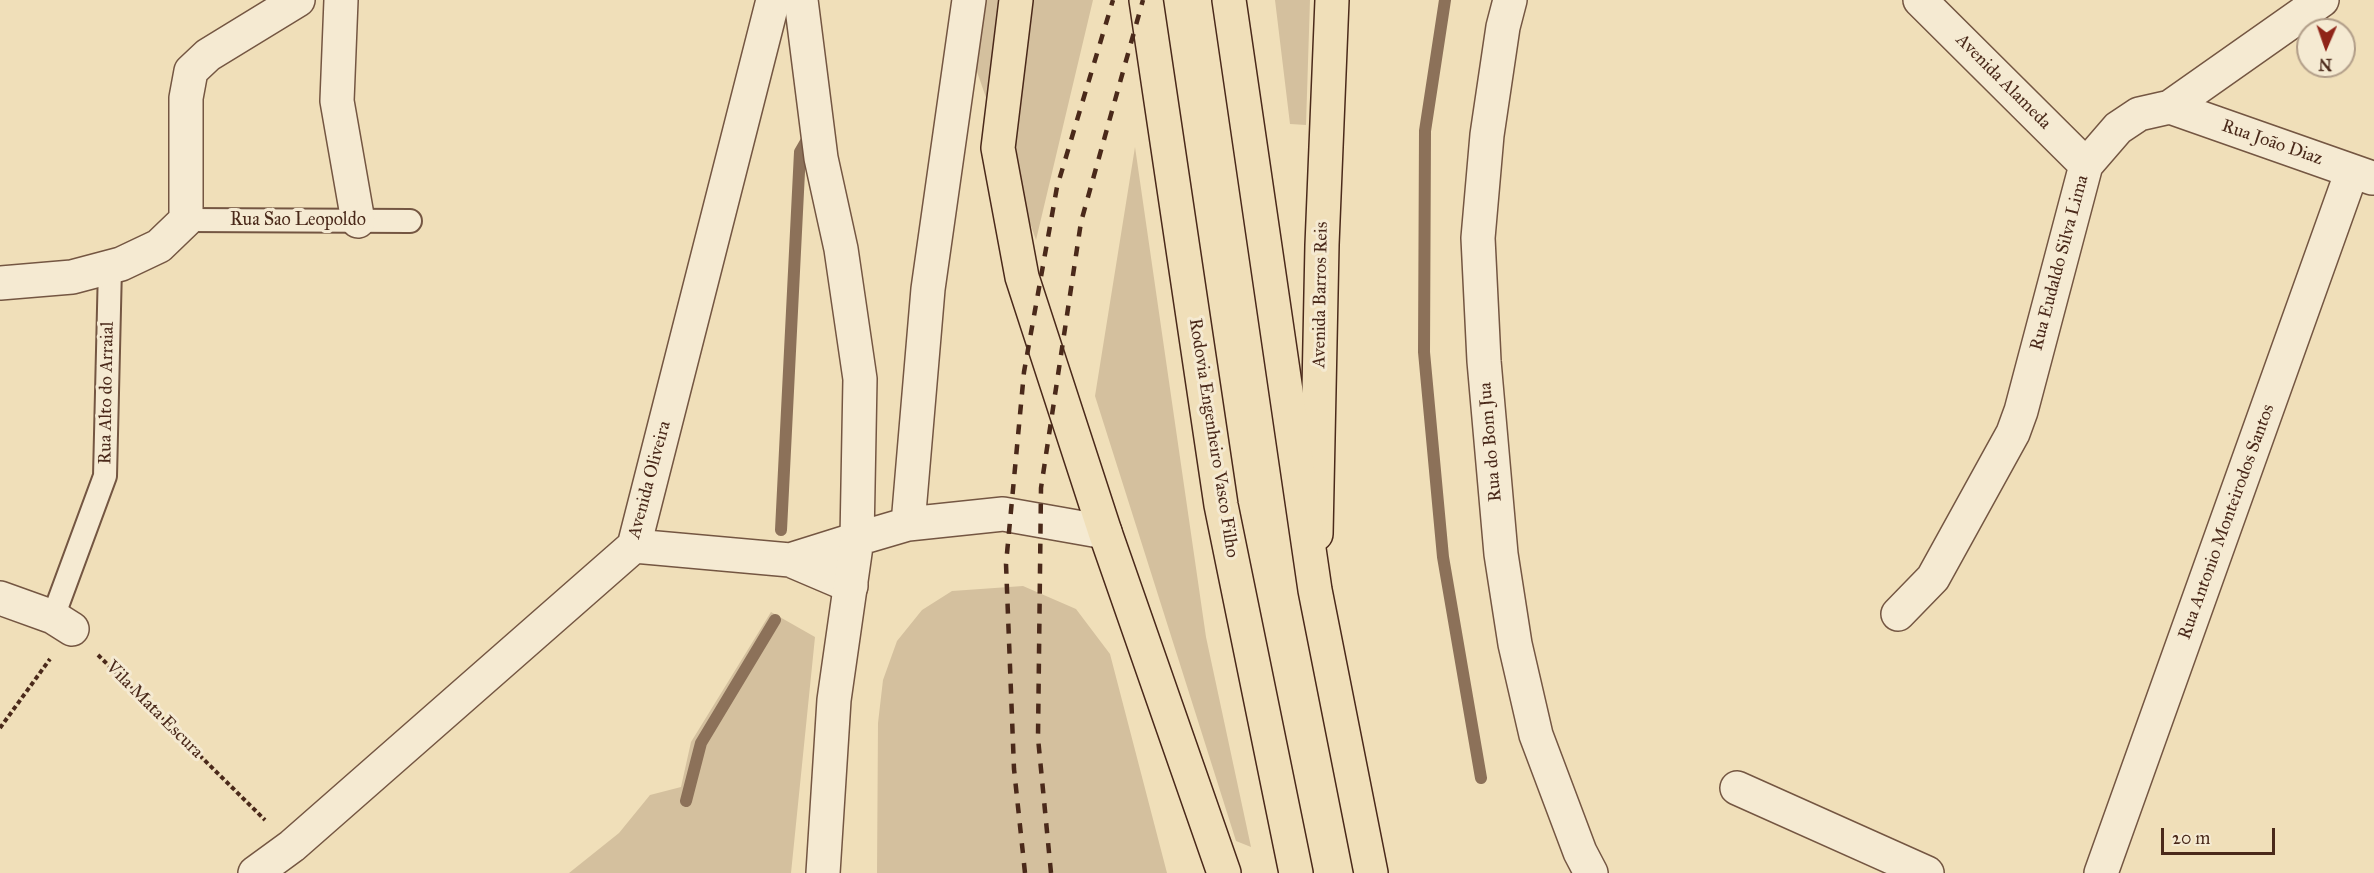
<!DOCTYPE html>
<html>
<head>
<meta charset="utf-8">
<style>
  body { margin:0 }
  #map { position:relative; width:2374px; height:873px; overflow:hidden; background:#f0dfb9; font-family:"IM FELL Great Primer",serif }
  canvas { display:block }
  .north { position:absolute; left:2296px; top:18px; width:60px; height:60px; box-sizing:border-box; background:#f5ead2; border:2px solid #b19d88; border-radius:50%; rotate:182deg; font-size:16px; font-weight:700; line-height:24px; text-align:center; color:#4a291a }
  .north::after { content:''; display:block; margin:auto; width:21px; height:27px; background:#8f2418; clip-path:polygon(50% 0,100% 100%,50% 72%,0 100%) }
  .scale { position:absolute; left:2161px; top:828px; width:114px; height:27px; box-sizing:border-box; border:3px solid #4a291a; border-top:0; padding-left:8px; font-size:18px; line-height:21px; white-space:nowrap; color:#4a291a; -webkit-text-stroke:4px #f5ead2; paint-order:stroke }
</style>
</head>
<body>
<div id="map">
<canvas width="2374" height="873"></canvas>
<div class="north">N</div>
<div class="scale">20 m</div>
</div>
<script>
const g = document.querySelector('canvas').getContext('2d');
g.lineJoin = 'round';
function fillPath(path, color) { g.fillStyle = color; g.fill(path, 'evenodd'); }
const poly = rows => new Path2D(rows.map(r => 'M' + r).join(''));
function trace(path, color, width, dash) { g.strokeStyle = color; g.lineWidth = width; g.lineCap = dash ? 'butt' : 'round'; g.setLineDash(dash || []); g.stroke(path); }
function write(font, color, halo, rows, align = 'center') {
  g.font = font + ' "IM FELL Great Primer",serif'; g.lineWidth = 6; g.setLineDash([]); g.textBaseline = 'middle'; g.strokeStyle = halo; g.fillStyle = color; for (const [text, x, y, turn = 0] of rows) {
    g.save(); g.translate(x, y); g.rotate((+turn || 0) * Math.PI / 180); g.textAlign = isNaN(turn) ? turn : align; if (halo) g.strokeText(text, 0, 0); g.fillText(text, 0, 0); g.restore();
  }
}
const green = poly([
  [959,0,1093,0,1036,240,976,69],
  [1275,0,1310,0,1306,125,1290,124],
  [1135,147,1206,637,1251,847,1236,841,1095,396],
  [1023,586,1076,609,1110,654,1167,873,877,873,878,723,883,680,897,641,922,610,952,591],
  [771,612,815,637,791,873,569,873,619,833,650,795,681,787,691,742]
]);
const stream = poly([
  [1445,0,1425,131,1424,352,1443,557,1481,778],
  [781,530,800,152,811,133],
  [686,801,701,743,775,620]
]);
const path = poly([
  [98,655,265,820],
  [0,728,50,659]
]);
const service = poly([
  [186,220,410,221],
  [53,617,105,476,110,267]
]);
const minor = poly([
  [341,0,337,101,358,221],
  [1920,0,2086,165],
  [2170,107,2372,178],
  [634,546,790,560,851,586],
  [790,560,857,539],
  [0,598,53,617,72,629],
  [1898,614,1933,578,2013,433,2021,411,2086,165,2118,128,2139,114,2170,107,2322,0],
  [1737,788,1927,873],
  [255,873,292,846,634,546,773,0],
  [2101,873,2352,171]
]);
const tertiary = poly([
  [801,0,821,158,841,249,860,379,857,539,834,700,823,873],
  [1510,0,1503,27,1487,135,1478,238,1484,361,1501,554,1515,644,1536,735,1580,852,1591,873],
  [0,283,72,277,121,264,159,246,186,220,186,98,191,71,208,55,298,0],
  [908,524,928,289,969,0],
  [857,539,908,524,1003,514,1105,532]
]);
const primary = poly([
  [1016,0,998,148,1022,277,1105,532,1224,873],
  [1316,534,1322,245,1332,0]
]);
const motorway = poly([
  [1146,0,1221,505,1296,873],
  [1229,0,1315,590,1371,873]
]);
const rail = poly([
  [1025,873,1014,769,1006,564,1024,372,1057,187,1113,0],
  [1051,873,1038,738,1041,488,1081,222,1143,0]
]);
const streetNames = [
  ["Avenida Alameda",2003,82,45],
  ["Rua João Diaz",2272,143,19],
  ["Rua Sao Leopoldo",298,221],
  ["Rua Eudaldo Silva Lima",2060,263,-75],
  ["Avenida Barros Reis",1321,295,-89],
  ["Rua Alto do Arraial",107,393,-89],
  ["Rodovia Engenheiro Vasco Filho",1213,438,81],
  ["Rua do Bom Jua",1491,442,-95],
  ["Avenida Oliveira",650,480,-75],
  ["Rua Antonio Monteirodos Santos",2227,522,-70],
  ["Vila Mata Escura",154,710,45]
];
fillPath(green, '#d4c09e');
trace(stream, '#8c7159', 12);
trace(service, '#745642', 26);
trace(minor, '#745642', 36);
trace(tertiary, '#745642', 36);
trace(primary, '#4a291a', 36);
trace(motorway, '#4a291a', 36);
trace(path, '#4a291a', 4, [4.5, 3]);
trace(service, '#f5ead2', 22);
trace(minor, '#f5ead2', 33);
trace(tertiary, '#f5ead2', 33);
trace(primary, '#f0dfb9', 33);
trace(motorway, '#f0dfb9', 33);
trace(rail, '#4a291a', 4.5, [10, 10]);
write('18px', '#4a291a', '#f5ead2', streetNames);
</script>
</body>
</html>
